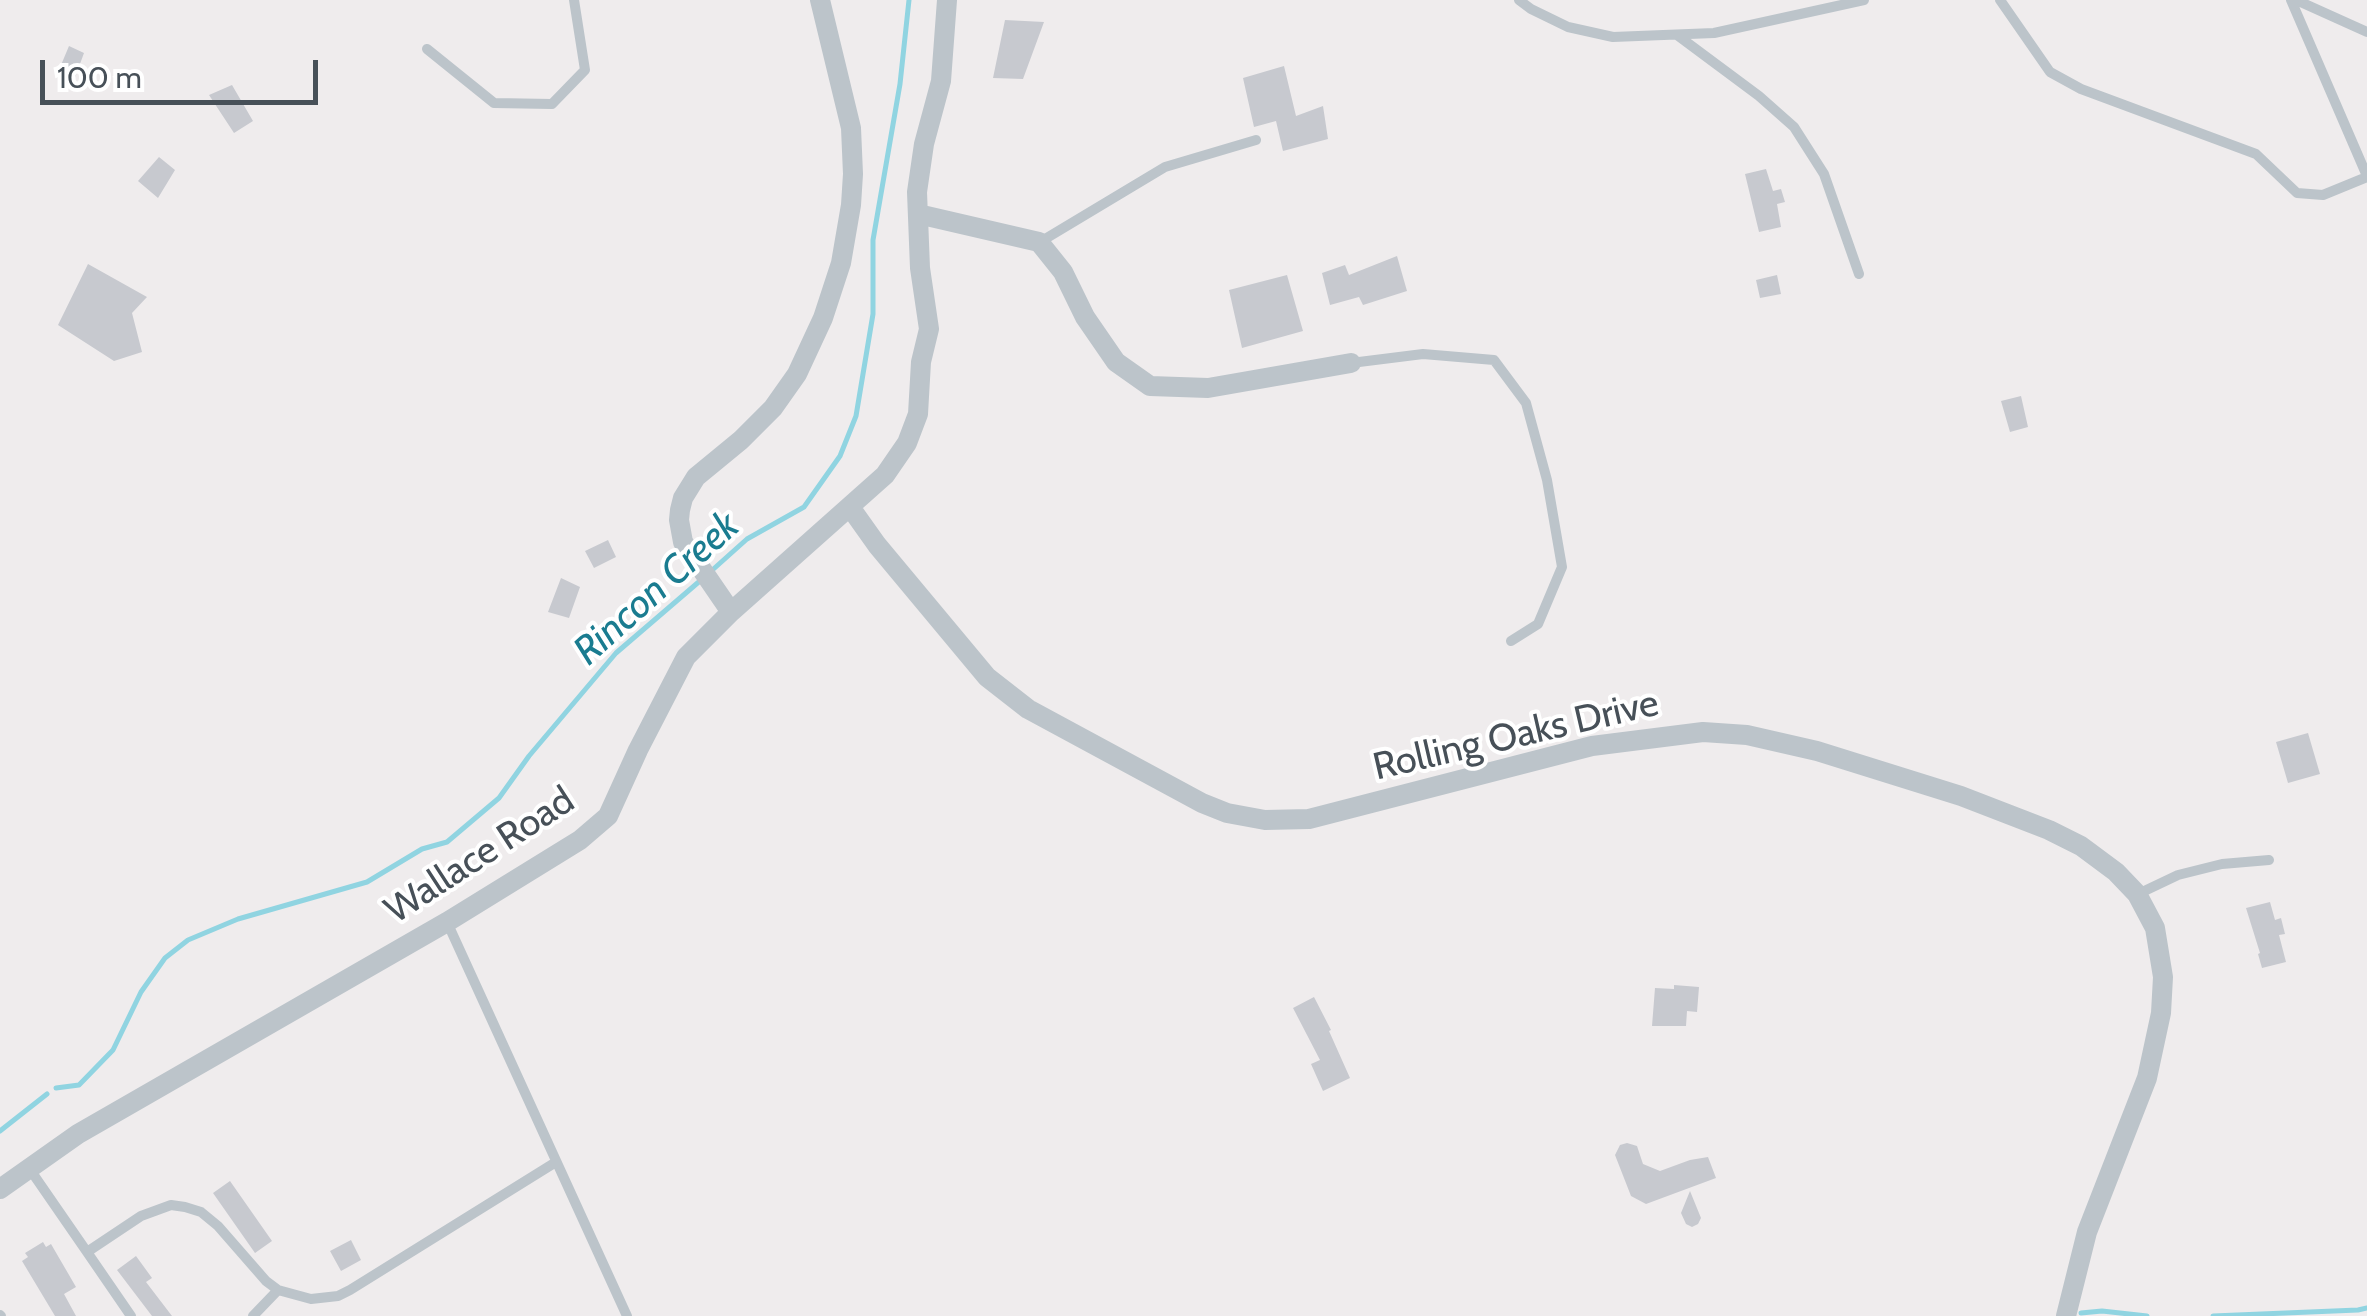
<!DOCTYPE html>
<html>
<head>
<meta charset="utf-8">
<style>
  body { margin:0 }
  #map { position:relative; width:2367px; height:1316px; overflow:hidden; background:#efeced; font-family:Cabin,sans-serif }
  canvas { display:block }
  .scale { position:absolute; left:40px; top:60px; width:278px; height:45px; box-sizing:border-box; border:5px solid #475058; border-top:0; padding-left:12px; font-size:30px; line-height:35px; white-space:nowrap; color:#475058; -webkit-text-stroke:8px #fff; paint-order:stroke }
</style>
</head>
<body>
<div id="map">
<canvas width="2367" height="1316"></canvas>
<div class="scale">100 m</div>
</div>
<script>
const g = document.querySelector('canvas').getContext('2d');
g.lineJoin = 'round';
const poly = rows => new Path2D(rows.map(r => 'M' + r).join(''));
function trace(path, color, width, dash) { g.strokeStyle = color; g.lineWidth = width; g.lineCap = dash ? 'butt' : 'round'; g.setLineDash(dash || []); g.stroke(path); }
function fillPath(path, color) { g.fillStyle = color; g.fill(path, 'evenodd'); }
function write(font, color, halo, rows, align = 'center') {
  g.font = font + ' Cabin,sans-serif'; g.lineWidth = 8; g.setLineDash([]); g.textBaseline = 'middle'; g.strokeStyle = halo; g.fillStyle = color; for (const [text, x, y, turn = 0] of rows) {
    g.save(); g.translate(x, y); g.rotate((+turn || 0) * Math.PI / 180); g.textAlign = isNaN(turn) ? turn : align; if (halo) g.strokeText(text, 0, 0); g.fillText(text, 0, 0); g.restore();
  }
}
const stream = poly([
  [709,573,747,539,804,507,840,456,856,416,873,314,873,240,900,84,909,0],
  [56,1088,79,1085,113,1050,141,992,165,958,188,940,238,919,367,882,422,849,447,842,499,798,529,756,616,653,701,580],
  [0,1131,47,1094],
  [2081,1313,2102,1311,2147,1316],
  [2213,1316,2358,1310,2367,1308]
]);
const building = poly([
  [1005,20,1044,22,1023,79,993,78],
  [69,46,84,53,73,83,56,77],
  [1284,66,1296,116,1323,106,1328,139,1283,151,1276,121,1254,127,1243,78],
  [232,85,253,121,234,133,209,95],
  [159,157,175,170,158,198,138,181],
  [1766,169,1773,191,1781,189,1785,202,1777,204,1781,227,1759,232,1745,174],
  [1397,256,1407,291,1363,305,1359,297,1330,305,1322,273,1345,265,1349,275],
  [88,264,147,297,132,313,142,352,114,361,58,325],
  [1287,275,1303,331,1242,348,1229,290],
  [1777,275,1781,294,1760,298,1756,280],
  [2021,396,2028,427,2010,432,2001,401],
  [608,540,616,557,594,568,585,551],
  [561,578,580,587,569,618,548,612],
  [2308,733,2320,774,2288,783,2276,742],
  [2270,902,2275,920,2281,918,2285,934,2279,935,2286,962,2262,968,2258,954,2260,953,2246,908],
  [1674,985,1699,987,1697,1012,1687,1011,1686,1026,1652,1026,1655,988,1674,989],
  [1314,997,1331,1030,1329,1031,1350,1078,1323,1091,1311,1064,1320,1060,1293,1008],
  [1627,1143,1637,1146,1643,1164,1660,1171,1690,1160,1708,1157,1716,1178,1646,1204,1631,1196,1615,1155,1620,1145],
  [230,1181,272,1241,255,1253,213,1193],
  [1690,1191,1701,1218,1698,1224,1692,1227,1686,1224,1681,1213],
  [351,1240,361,1260,341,1271,330,1251],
  [43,1242,46,1247,51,1244,76,1287,64,1294,76,1316,55,1316,22,1261,28,1257,25,1253],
  [136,1256,152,1278,146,1282,172,1316,152,1316,117,1270]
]);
const service = poly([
  [1519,0,1531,9,1568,27,1613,37,1714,33,1864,0],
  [2000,0,2050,72,2081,89,2256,154,2297,193,2323,195,2367,177],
  [2291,0,2367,176],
  [2296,0,2367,32],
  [1677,35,1759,96,1794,127,1824,174,1859,274],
  [427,49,494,103,552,104,585,70,574,0],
  [1040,242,1165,167,1256,140],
  [1351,363,1423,354,1494,360,1526,403,1547,480,1562,567,1538,624,1511,641],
  [2138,894,2178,875,2222,864,2269,860],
  [447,922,627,1316],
  [29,1168,87,1252],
  [0,1315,1,1316],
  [131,1316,87,1252,141,1216,171,1205,185,1207,201,1212,218,1226,266,1281,278,1290,311,1299,338,1296,350,1290,556,1162],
  [253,1316,278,1290]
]);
const minor = poly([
  [918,214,1039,242,1063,272,1085,317,1116,362,1150,386,1208,388,1351,363],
  [850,507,877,545,987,677,1028,709,1202,803,1227,813,1265,820,1309,819,1592,746,1703,732,1747,735,1817,751,1961,796,2049,830,2081,846,2116,872,2137,894,2155,928,2163,977,2161,1013,2147,1078,2087,1232,2066,1316],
  [731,612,683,542,679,520,680,510,683,498,696,477,741,440,773,408,797,374,823,318,841,263,851,205,853,174,851,128,820,0],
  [0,1189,78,1134,447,922,580,840,608,816,638,750,686,657,731,612,885,475,907,443,918,414,921,362,929,329,920,268,917,192,924,144,941,81,947,0]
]);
const streetNames = [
  ["Rolling Oaks Drive",1516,736,-13],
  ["Wallace Road",480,856,-33]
];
const waterNames = [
  ["Rincon Creek",657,589,-42]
];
trace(stream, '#90d4e1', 5);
fillPath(building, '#c7c9cf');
trace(service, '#bcc4ca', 10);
trace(minor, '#bcc4ca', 20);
write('38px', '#475058', '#fff', streetNames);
write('italic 40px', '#1a7c90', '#fff', waterNames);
</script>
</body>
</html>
